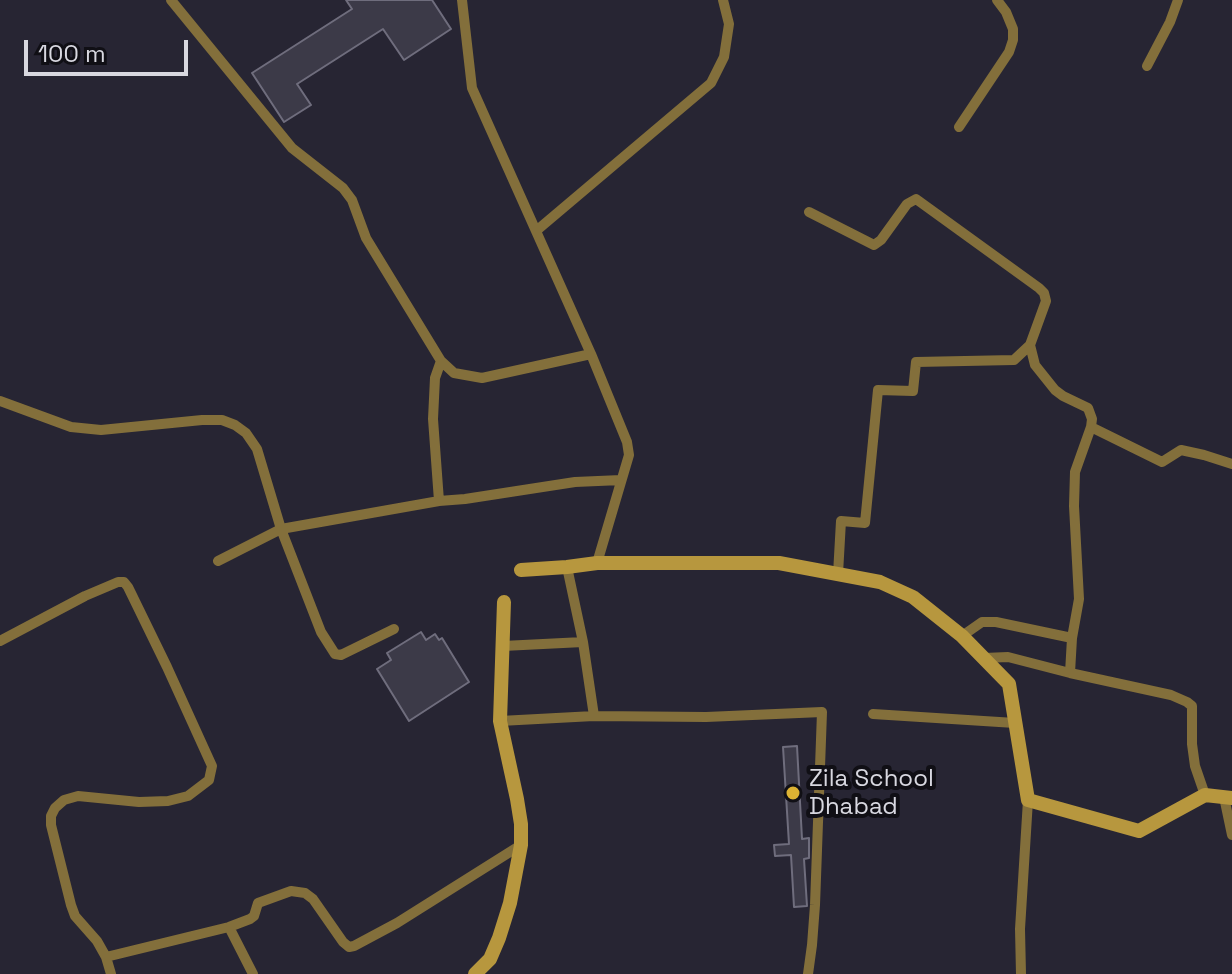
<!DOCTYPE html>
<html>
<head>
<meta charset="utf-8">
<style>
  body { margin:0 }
  #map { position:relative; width:1232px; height:974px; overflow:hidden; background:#272533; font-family:"Space Grotesk",sans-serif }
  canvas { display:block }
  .scale { position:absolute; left:24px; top:40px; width:164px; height:36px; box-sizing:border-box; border:4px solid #d8d8e0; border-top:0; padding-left:10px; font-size:24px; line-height:28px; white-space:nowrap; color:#d8d8e0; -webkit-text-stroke:6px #100f15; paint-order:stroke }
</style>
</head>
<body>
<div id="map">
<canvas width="1232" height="974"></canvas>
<div class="scale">100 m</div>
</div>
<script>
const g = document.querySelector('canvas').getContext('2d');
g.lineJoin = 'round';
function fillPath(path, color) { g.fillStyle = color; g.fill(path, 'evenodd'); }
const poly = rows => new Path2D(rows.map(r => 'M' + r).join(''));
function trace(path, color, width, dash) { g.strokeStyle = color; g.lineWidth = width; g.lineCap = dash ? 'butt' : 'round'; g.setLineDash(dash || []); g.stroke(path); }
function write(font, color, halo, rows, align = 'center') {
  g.font = font + ' "Space Grotesk",sans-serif'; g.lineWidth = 8; g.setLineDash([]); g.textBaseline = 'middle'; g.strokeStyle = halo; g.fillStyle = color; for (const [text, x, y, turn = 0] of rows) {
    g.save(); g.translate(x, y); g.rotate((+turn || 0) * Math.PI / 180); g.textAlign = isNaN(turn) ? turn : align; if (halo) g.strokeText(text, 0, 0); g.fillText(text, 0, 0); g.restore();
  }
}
const building = poly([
  [346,0,432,0,451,29,404,60,383,29,297,84,311,105,284,122,252,73,352,9,346,0],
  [421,632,426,640,435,634,439,640,442,638,469,682,409,721,377,669,391,660,387,653,421,632],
  [797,746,802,839,809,838,809,858,804,859,807,906,794,907,791,855,775,856,774,845,789,844,783,747,797,746]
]);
const street = poly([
  [171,0,292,148,343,188,352,200,366,238,441,361,454,373,482,378,591,354],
  [462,0,472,88,591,354,627,442,629,455,597,563],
  [1147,66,1170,22,1178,0],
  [959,127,1009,52,1013,40,1013,29,1006,12,997,0],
  [809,212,874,245,881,240,907,204,916,199,1039,288,1044,293,1046,301,1030,345,1035,365,1055,390,1063,396,1088,408,1092,419,1091,427,1075,472,1074,506,1079,599,1072,638,1070,673],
  [536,231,711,83,724,57,729,24,723,0],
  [0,401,71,427,101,430,202,420,222,420,235,425,246,433,257,449,281,529,321,632,335,654,341,655,394,629],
  [1091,427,1162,462,1181,450,1204,455,1232,464],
  [439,501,433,419,435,378,441,361],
  [218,561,281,529,439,501,465,499,575,482,621,480],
  [567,567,583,642,594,716],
  [838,574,841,521,865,523,878,390,913,391,916,362,1014,360,1030,345],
  [962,636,982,622,996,622,1072,638],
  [0,641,85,596,118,582,124,582,128,587,167,667,212,766,209,780,188,796,168,801,139,802,78,796,64,800,55,808,51,816,51,825,71,905,75,916,97,941,106,957,111,974],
  [503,646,583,642],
  [984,658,1008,657,1070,673,1171,695,1187,702,1192,706,1192,744,1195,766,1205,795],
  [873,714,1015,723],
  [500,721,594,716,706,717,822,712,815,905,812,945,808,974],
  [1224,797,1232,835],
  [229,927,253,974],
  [106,957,229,927,250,919,254,916,258,903,291,891,305,893,313,899,343,942,349,947,354,946,397,923,521,845],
  [1021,974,1020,929,1028,800]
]);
const secondary = poly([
  [521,570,567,567,597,563,779,563,880,582,913,597,962,636,1009,684,1028,800,1139,831,1205,795,1232,798],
  [475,974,490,959,499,938,510,903,521,845,521,824,517,799,500,721,504,602]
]);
const markers = [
  [793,793,8,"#dcb233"]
];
const poiNames = [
  ["Zila School",809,779],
  ["Dhabad",809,807]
];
fillPath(building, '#3c3a48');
trace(building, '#6f6d7d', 2);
trace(street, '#836f3b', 10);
trace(secondary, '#b7973e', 14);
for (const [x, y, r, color] of markers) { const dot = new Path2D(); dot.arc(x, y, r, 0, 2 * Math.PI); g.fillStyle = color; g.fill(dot); trace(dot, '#100f15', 3); }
write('24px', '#d8d8e0', '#100f15', poiNames, 'left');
</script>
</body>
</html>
